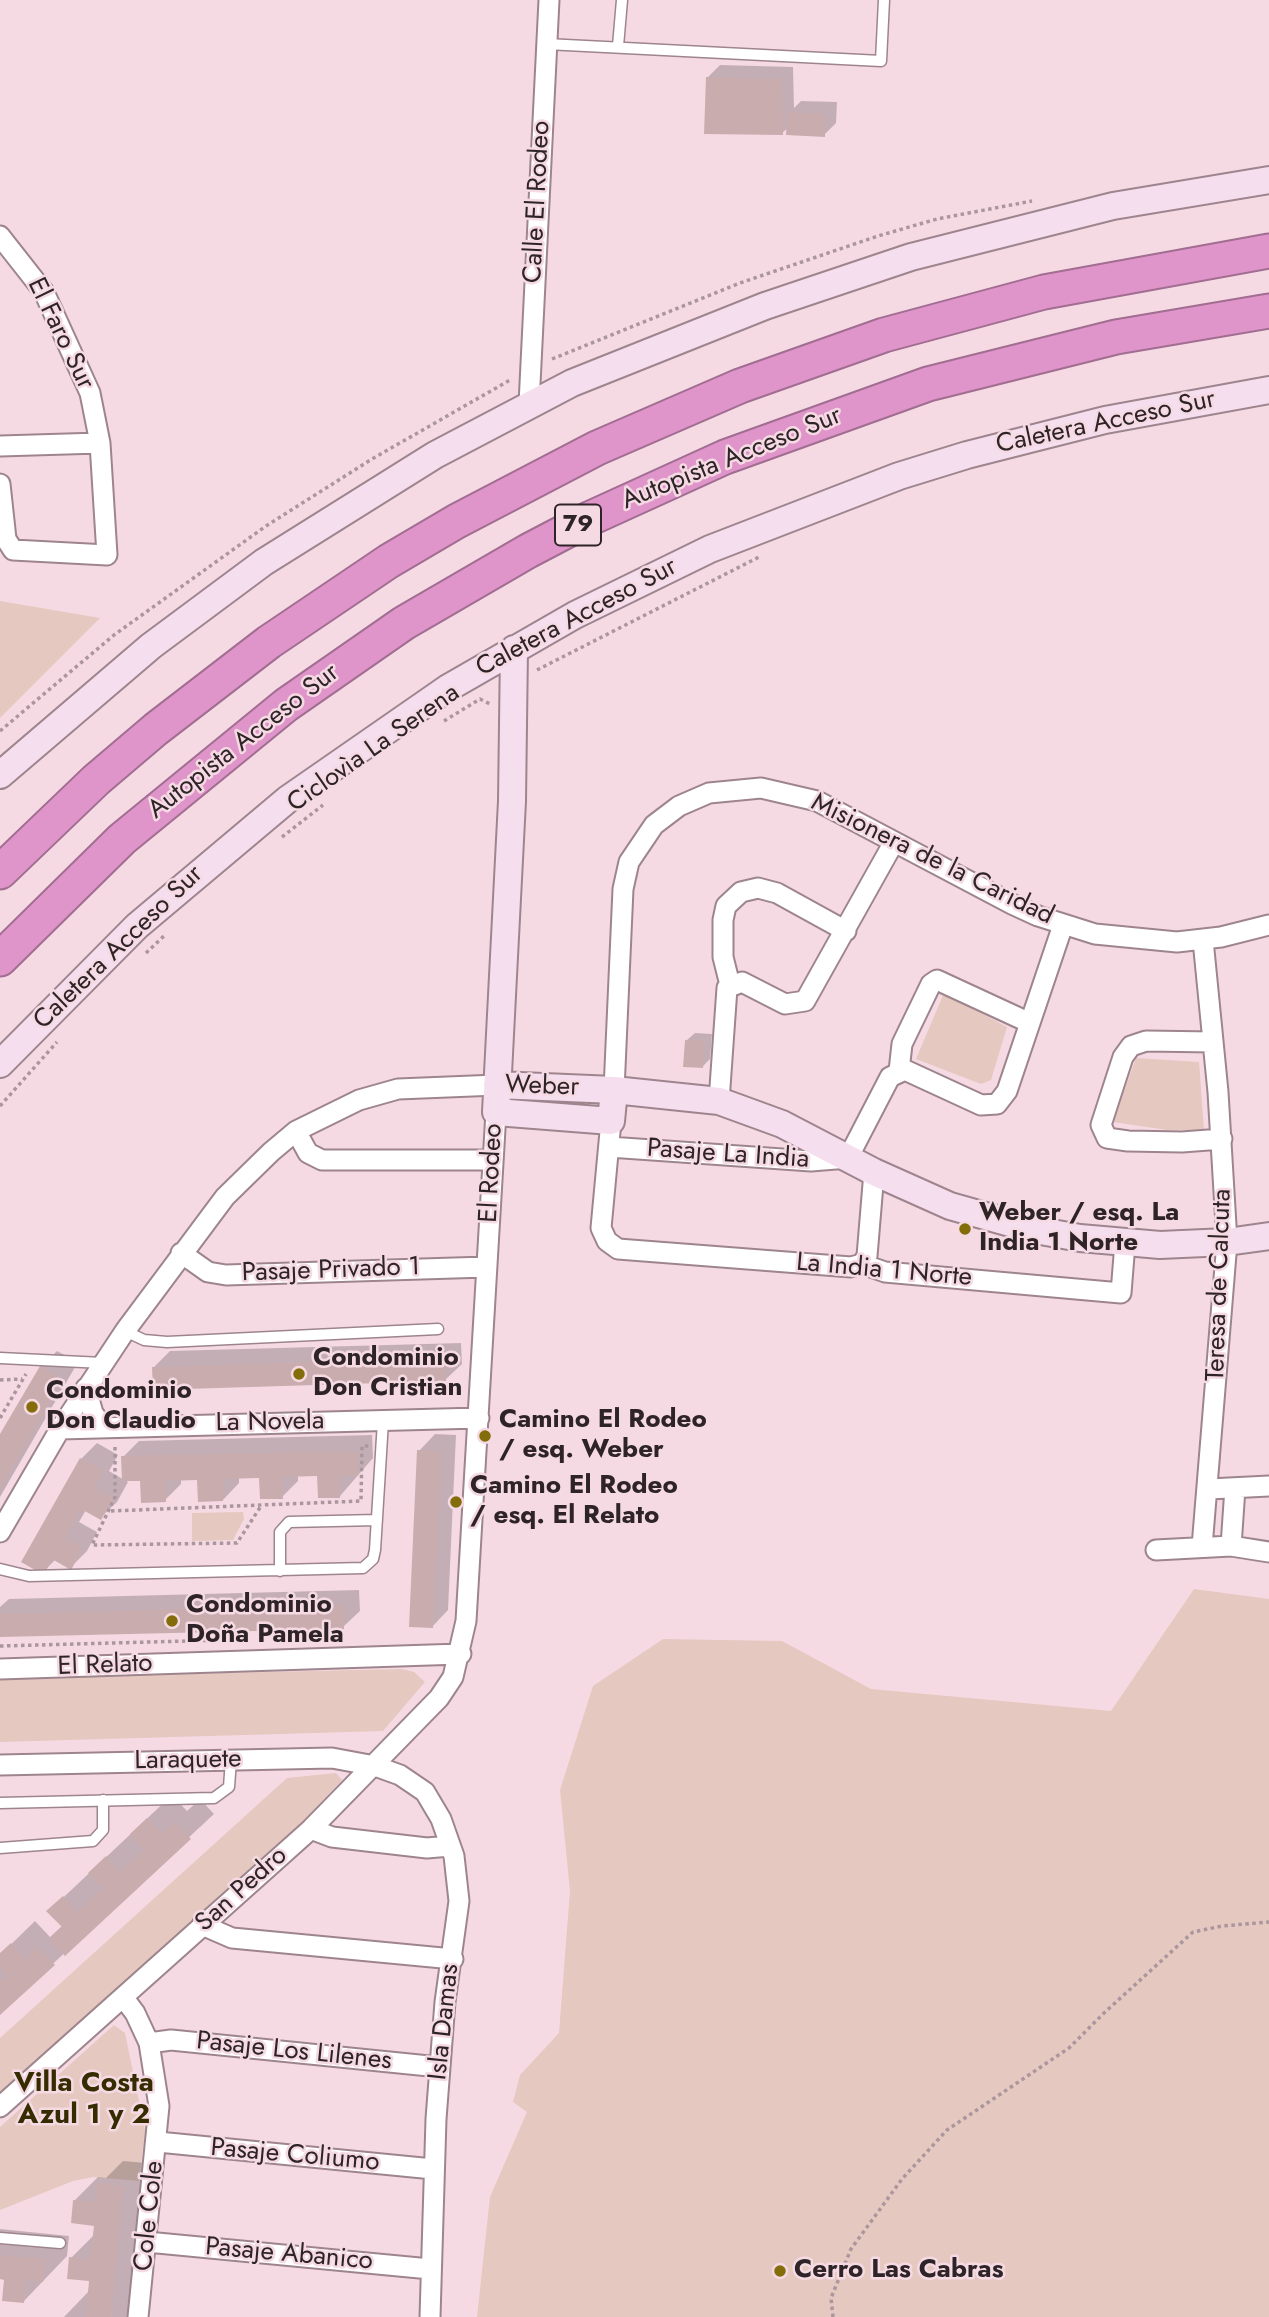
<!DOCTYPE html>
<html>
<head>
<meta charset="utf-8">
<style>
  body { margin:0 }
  canvas { display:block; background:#f5dae3 }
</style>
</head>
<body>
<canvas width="1269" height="2317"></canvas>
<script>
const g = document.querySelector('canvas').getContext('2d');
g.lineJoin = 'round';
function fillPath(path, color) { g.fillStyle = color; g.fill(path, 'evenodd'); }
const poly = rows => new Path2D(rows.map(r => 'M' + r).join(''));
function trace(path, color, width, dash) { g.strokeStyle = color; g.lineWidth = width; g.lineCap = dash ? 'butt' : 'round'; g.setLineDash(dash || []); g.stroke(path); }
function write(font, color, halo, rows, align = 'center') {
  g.font = font + ' Jost,sans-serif'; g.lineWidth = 5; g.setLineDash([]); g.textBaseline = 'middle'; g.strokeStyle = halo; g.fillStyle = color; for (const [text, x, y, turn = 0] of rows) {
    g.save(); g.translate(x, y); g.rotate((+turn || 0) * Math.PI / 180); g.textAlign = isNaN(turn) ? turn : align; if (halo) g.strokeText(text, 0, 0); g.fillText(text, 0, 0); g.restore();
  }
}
const green = poly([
  [0,601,100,618,0,718],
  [944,993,1007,1027,991,1080,981,1084,916,1059],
  [1136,1058,1199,1062,1204,1130,1167,1130,1113,1122],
  [243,1512,244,1519,233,1540,192,1541,192,1513],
  [1194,1589,1269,1599,1269,2317,477,2317,490,2197,527,2112,513,2102,520,2075,559,2033,570,1891,560,1790,593,1686,663,1639,782,1641,871,1689,1111,1711],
  [402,1669,414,1672,425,1682,383,1731,0,1742,0,1678],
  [336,1773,342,1780,303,1821,0,2093,0,2038,287,1778],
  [114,2025,125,2033,145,2130,139,2181,93,2177,73,2181,0,2210,0,2127]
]);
const shadow = poly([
  [720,65,793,67,794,108,801,101,837,102,836,123,824,135,788,128,782,133,708,77],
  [695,1033,712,1034,710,1059,703,1066,687,1040],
  [461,1343,462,1364,445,1380,153,1368,170,1351],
  [57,1351,78,1362,0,1497,0,1438,41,1367],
  [435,1434,456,1435,448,1610,432,1627,419,1451],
  [372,1435,373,1458,340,1496,319,1474,298,1475,298,1481,282,1497,261,1476,239,1477,239,1483,223,1500,199,1478,181,1479,181,1484,165,1500,123,1457,139,1441],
  [97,1443,118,1455,109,1471,128,1482,117,1502,100,1518,86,1510,79,1522,97,1532,87,1551,71,1567,56,1559,43,1572,81,1459],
  [359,1590,360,1611,343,1627,0,1636,0,1607,9,1599],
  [172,1795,187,1811,200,1799,214,1814,0,2013,0,1955,35,1921,50,1937,62,1926,49,1911],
  [123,2161,146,2163,132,2317,64,2317,88,2292,91,2279,71,2258,95,2234,95,2224,74,2201,98,2177,106,2178],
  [0,2229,69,2236,67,2256,24,2301,6,2278,0,2277]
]);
const building = poly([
  [706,77,782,79,783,135,704,134],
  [787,112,825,114,825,137,786,135],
  [685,1040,705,1041,703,1068,683,1067],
  [446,1358,446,1381,153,1390,152,1367],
  [40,1366,63,1379,0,1488,0,1434],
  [417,1450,441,1451,433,1628,409,1627],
  [357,1451,357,1475,340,1476,340,1498,318,1498,317,1476,282,1477,283,1499,260,1499,259,1478,223,1479,223,1501,198,1502,197,1480,165,1481,166,1502,141,1503,140,1481,122,1481,121,1456],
  [80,1458,103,1471,94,1488,113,1498,101,1520,81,1509,65,1538,83,1548,71,1570,52,1559,44,1575,21,1562],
  [344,1605,344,1629,0,1637,0,1614],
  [147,1818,162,1834,175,1822,191,1839,65,1956,49,1939,62,1927,46,1911,63,1896,77,1912,103,1888,88,1873,106,1856,120,1872,144,1850,130,1834],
  [11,1943,25,1959,38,1947,55,1965,0,2015,0,1982,7,1975,0,1967,0,1953],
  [97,2184,123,2186,111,2317,86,2317,89,2281,67,2279,69,2257,90,2259,94,2226,71,2223,73,2200,96,2202],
  [0,2255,46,2259,43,2282,26,2280,24,2303,2,2301,4,2280,0,2279]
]);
const path = poly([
  [552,359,740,283,878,236,937,219,1032,201],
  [537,670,761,556],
  [444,721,480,699,492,705],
  [0,731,114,635,266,526,372,459,510,380],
  [282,837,323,805],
  [146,953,166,934],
  [0,1106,57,1042],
  [0,1380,22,1379],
  [0,1418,26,1374],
  [115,1447,115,1497,92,1545,237,1543,261,1506],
  [111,1511,361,1501,362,1446,369,1446],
  [0,1646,225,1640],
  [833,2317,831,2298,851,2249,902,2179,947,2130,1069,2048,1104,2013,1193,1932,1222,1926,1269,1922]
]);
const lane = poly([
  [546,44,881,61,884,0],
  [618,46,622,0],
  [125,1331,144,1340,167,1342,438,1329],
  [0,1358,103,1363],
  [0,1569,29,1576,363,1568,373,1559,375,1550,383,1421],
  [280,1571,280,1532,289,1522,377,1520],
  [0,1803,214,1798,229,1787,231,1760],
  [0,1848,93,1841,103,1830,103,1800],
  [0,2238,60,2243]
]);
const street = poly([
  [0,236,44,292,90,393,100,443,107,555,13,550,6,539,0,484],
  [529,404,549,0],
  [0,446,100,443],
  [730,985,723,957,723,920,726,906,741,892,758,888,777,893,846,931],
  [1213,1042,1146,1041,1131,1046,1123,1057,1101,1125,1107,1138,1128,1141,1182,1142,1222,1139],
  [899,1071,902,1044,931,984,937,980,1030,1023],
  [614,1090,623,889,629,862,654,825,679,806,709,793,761,788,817,801,1012,904,1038,916,1095,934,1177,942,1221,937,1269,925],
  [719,1101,727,988,742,982,785,1004,805,1001,894,842],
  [611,1121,601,1228,607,1241,618,1249,851,1267,862,1264,885,1272,1121,1293,1125,1243],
  [296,1131,308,1153,322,1160,493,1160],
  [609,1147,811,1161,848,1158,890,1077,905,1070,981,1105,997,1104,1007,1091,1063,925],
  [181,1253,208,1272,226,1275,487,1267],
  [862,1264,867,1256,874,1172],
  [86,1388,93,1413,104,1428],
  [60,1429,479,1418],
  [1209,1489,1269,1486],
  [0,1532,60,1429,125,1331,225,1197,271,1152,296,1131,359,1100,398,1089,497,1085],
  [1231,1546,1235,1488],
  [1202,1547,1227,1242,1218,1092,1203,940],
  [1156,1550,1231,1546,1269,1552],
  [0,1669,461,1654],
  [0,1765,332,1758,375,1766,400,1775,425,1792,441,1819,454,1856,459,1901,445,2002,436,2119,430,2317],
  [311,1829,332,1837,427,1848,450,1846],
  [202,1925,232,1938,453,1959],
  [123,1997,135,2013,149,2043,159,2106,138,2317],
  [149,2043,171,2040,439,2067],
  [0,2107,311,1829,439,1698,453,1677,466,1621,496,1112],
  [158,2142,433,2169],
  [147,2242,430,2269]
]);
const secondary = poly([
  [514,649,512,801,496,1112,611,1121,614,1090],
  [0,775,151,646,264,562,435,455,572,383,765,306,911,257,1113,206,1269,180],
  [0,1064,137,926,288,799,448,688,575,615,710,549,899,476,967,455,1105,420,1269,390],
  [497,1085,614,1090,719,1101,782,1124,874,1172,950,1206,1035,1230,1080,1238,1160,1245,1227,1242,1269,1236]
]);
const highway = poly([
  [0,872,96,780,156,729,269,642,389,561,457,521,597,448,740,386,884,335,1044,292,1269,251],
  [0,959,122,839,286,705,404,623,528,551,591,518,725,457,928,384,1116,337,1269,311]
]);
const markers = [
  [965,1229,7,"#836d0a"],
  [299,1374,7,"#836d0a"],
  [32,1407,7,"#836d0a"],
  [485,1436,7,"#836d0a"],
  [456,1502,7,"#836d0a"],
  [172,1621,7,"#836d0a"],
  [780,2271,7,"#836d0a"]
];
const shields = [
  [578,525,46]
];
const shieldNames = [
  ["79",578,525]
];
const streetNames = [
  ["Calle El Rodeo",538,202,-87],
  ["El Faro Sur",60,334,64],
  ["Caletera Acceso Sur",1106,423,-12],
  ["Autopista Acceso Sur",732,459,-22],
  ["Caletera Acceso Sur",577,618,-28],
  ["Autopista Acceso Sur",244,742,-38],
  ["Ciclovìa La Serena",374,749,-35],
  ["Misionera de la Caridad",932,860,26],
  ["Caletera Acceso Sur",119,948,-44],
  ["Weber",542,1087,2],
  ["Pasaje La India",728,1155,4],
  ["El Rodeo",492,1173,-87],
  ["Pasaje Privado 1",331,1271,-2],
  ["La India 1 Norte",884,1271,5],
  ["Teresa de Calcuta",1220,1285,-88],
  ["La Novela",270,1423,-1],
  ["El Relato",105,1666,-2],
  ["Laraquete",188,1761,-1],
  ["San Pedro",242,1890,-42],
  ["Isla Damas",445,2022,-84],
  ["Pasaje Los Lilenes",294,2052,6],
  ["Pasaje Coliumo",295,2156,5],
  ["Cole Cole",150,2216,-84],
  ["Pasaje Abanico",289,2255,5]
];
const poiNames = [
  ["Weber / esq. La",979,1214],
  ["India 1 Norte",979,1244],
  ["Condominio",313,1359],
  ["Don Cristian",313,1389],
  ["Condominio",46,1392],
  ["Don Claudio",46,1422],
  ["Camino El Rodeo",499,1421],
  ["/ esq. Weber",499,1451],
  ["Camino El Rodeo",470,1487],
  ["/ esq. El Relato",470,1517],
  ["Condominio",186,1606],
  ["Doña Pamela",186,1636],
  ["Cerro Las Cabras",794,2271]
];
const neighbourhoodNames = [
  ["Villa Costa",84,2084],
  ["Azul 1 y 2",84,2116]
];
fillPath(green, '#e5c8c0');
fillPath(shadow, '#0003');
fillPath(building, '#c9adae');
trace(lane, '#9e858d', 13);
trace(street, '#9e858d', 23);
trace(secondary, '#9e858d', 30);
trace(highway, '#a16d91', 37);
trace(path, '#ab969d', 3.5, [3.5, 3.5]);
trace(lane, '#fff', 10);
trace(street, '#fff', 19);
trace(secondary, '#f5dfef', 26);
trace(highway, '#df95ca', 33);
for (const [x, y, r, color] of markers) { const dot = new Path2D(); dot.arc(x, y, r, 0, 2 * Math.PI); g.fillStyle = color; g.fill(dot); trace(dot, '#f5dae3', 2.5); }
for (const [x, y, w] of shields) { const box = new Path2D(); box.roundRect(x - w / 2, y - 20.5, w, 41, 5); g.fillStyle = '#f5dae3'; g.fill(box); trace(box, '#2e2427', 2); }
write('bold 24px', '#2e2427', null, shieldNames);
write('26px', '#2e2427', '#f5dae3', streetNames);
write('bold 26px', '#2e2427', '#f5dae3', poiNames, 'left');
write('bold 28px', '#362c01', '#f5dae3', neighbourhoodNames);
</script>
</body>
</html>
